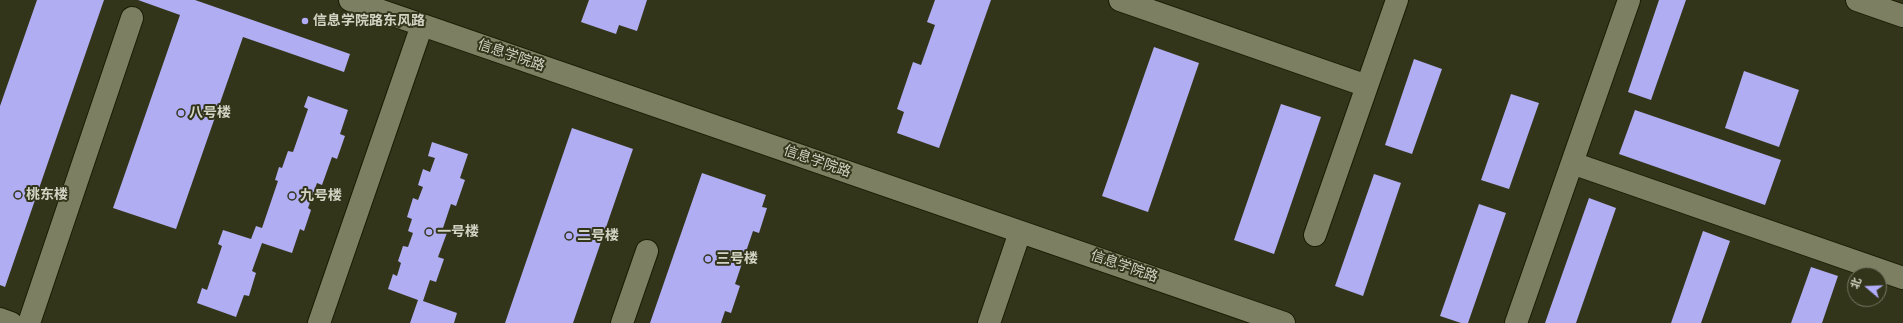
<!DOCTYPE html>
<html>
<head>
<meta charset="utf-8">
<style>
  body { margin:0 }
  #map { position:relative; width:1903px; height:323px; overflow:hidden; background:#33351b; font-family:"Source Serif 4","Noto Sans SC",serif }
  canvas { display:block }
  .north { position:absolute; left:1847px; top:267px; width:40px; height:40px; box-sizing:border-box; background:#33351b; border:1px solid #73755f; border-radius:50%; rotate:289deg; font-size:11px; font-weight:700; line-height:16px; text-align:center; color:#d2d4c4 }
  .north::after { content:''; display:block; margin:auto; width:14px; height:18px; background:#b1adfa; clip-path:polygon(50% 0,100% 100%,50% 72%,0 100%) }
</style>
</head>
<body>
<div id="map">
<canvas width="1903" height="323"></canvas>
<div class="north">北</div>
</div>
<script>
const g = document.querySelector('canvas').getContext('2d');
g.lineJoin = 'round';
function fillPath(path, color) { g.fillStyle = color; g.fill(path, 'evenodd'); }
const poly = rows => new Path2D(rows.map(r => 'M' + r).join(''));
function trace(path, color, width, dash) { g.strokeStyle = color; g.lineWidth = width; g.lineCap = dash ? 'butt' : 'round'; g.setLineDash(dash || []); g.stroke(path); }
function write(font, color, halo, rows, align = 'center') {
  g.font = font + ' "Source Serif 4","Noto Sans SC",serif'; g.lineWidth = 4; g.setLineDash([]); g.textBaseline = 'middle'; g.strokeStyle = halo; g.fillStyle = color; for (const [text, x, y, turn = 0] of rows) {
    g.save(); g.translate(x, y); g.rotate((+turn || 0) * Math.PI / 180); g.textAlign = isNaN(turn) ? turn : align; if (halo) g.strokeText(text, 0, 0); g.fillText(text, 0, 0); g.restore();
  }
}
const building = poly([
  [37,0,104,0,5,287,0,285,0,106],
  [138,0,195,0,350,54,344,72,243,37,176,229,113,208,180,15],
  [589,0,647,0,637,31,619,25,616,34,581,22],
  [935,0,991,0,939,148,897,133,904,112,897,109,913,62,921,65,935,25,927,22],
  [1659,0,1686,0,1651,100,1628,92],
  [1154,47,1199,63,1148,212,1102,196],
  [1414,59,1442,69,1412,154,1385,145],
  [1744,71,1799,90,1779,147,1725,128],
  [1511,94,1539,103,1509,189,1481,180],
  [308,96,348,110,340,134,345,136,337,159,332,157,322,185,317,183,308,208,311,210,304,231,300,229,292,253,262,243,252,271,256,273,249,296,244,295,236,317,197,303,202,288,207,290,222,246,218,244,223,230,251,239,256,226,262,228,278,181,275,180,279,167,282,168,288,151,293,152,308,109,304,107],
  [1281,104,1321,117,1274,254,1234,240],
  [1635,110,1781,160,1765,205,1619,154],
  [572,128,633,149,573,323,505,323],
  [432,142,468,154,460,178,465,180,456,206,451,204,443,228,448,230,438,257,444,259,436,282,430,280,423,301,457,313,454,323,410,323,418,300,388,289,393,274,397,276,401,263,398,261,403,246,408,247,413,233,408,231,412,219,407,217,413,198,418,200,423,187,418,185,423,169,430,172,435,158,428,156],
  [702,173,766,195,762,207,767,208,759,233,753,231,735,284,740,286,731,313,725,311,721,323,650,323],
  [1374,174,1401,183,1363,296,1335,286],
  [1589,198,1616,208,1576,323,1545,323],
  [1479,204,1506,213,1468,323,1461,323,1440,316],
  [1703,231,1730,241,1701,323,1671,323],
  [1811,267,1838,276,1822,323,1791,323]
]);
const minor = poly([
  [350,0,1284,323],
  [1120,0,1367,86],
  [1857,0,1903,16],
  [1572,163,1903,278],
  [1315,235,1397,0],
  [0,319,11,323],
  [29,323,132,18],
  [319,323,422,25],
  [622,323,647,251],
  [989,323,1020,232],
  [1516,323,1629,0]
]);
const markers = [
  [305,21,4,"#b1adfa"],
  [181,113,4,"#b1adfa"],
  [18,195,4,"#b1adfa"],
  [292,196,4,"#b1adfa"],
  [429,232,4,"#b1adfa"],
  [569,236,4,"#b1adfa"],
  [708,259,4,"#b1adfa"]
];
const poiNames = [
  ["信息学院路东风路",313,21],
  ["八号楼",189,113],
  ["桃东楼",26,195],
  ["九号楼",300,196],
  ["一号楼",437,232],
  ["二号楼",577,236],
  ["三号楼",716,259]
];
const streetNames = [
  ["信息学院路",511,56,19],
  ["信息学院路",817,162,19],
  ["信息学院路",1124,267,19]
];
fillPath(building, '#b0adf2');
trace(minor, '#1b1c04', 24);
trace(minor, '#7c7f62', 22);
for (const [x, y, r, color] of markers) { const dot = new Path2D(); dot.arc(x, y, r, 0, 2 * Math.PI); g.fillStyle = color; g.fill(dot); trace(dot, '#33351b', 1.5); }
write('bold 14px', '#d2d4c4', '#33351b', poiNames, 'left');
write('14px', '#d2d4c4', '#33351b', streetNames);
</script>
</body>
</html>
